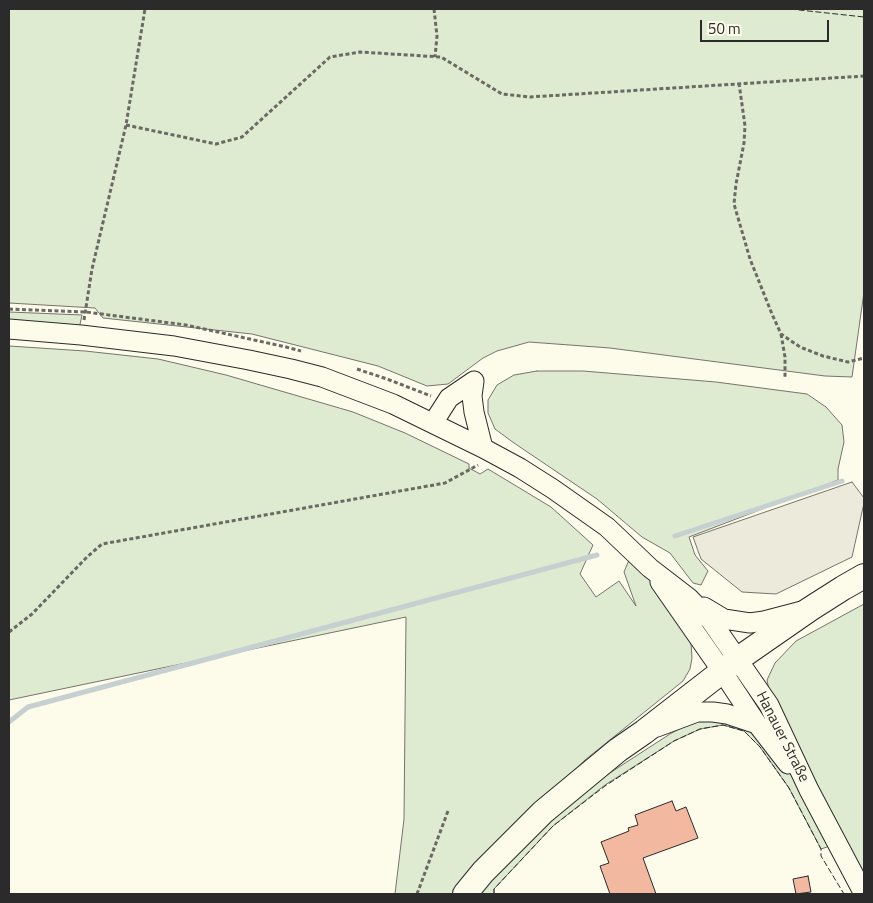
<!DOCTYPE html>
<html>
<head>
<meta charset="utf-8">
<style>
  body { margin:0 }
  #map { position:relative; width:873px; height:903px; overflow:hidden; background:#fdfbea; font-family:"Titillium Web",sans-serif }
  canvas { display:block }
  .frame { position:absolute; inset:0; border:10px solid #2b2b2b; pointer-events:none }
  .scale { position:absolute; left:700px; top:20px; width:129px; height:22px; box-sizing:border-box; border:2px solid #2b2b2b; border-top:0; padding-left:6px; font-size:15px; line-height:18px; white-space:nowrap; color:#2b2b2b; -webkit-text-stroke:4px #fdfbea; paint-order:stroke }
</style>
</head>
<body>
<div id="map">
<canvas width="873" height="903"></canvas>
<div class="frame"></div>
<div class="scale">50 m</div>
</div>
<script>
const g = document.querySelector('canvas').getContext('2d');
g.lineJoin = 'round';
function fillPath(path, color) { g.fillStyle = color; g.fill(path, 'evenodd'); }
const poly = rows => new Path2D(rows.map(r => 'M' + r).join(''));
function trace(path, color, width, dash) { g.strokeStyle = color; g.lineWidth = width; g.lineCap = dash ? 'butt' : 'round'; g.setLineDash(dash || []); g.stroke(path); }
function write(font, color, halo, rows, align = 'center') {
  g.font = font + ' "Titillium Web",sans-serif'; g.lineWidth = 4; g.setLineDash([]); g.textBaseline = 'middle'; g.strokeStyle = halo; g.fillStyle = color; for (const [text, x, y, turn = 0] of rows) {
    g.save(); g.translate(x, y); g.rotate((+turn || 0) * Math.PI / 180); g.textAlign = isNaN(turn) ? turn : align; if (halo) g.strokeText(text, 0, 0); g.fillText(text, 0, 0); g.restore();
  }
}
const green = poly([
  [9,9,864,9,864,292,852,377,825,376,610,348,529,342,497,351,483,358,448,384,427,386,378,366,252,334,103,318,95,308,9,303,9,9],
  [9,312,82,315,79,329,9,324,9,312],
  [9,346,85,351,158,359,226,375,353,412,405,433,469,464,469,468,480,474,488,469,551,507,593,545,580,574,596,597,619,581,636,606,624,572,629,560,646,576,663,595,686,633,691,644,692,658,690,669,683,681,585,760,535,808,454,894,395,894,404,819,406,617,9,700,9,346],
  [537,371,583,371,716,382,807,394,826,407,842,425,844,442,838,469,838,480,689,537,695,555,708,571,701,585,693,583,670,553,642,537,597,499,514,443,495,429,488,413,488,400,497,385,514,375,537,371],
  [864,604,864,877,771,700,767,680,775,663,796,641,864,604],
  [703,719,750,727,766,742,791,774,830,846,821,849,789,788,760,747,744,731,723,725,700,729,674,741,605,785,553,826,494,889,494,894,478,894,492,878,553,817,602,778,670,734,688,724,703,719]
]);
const parking = poly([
  [852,482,864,498,864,503,852,557,776,594,742,592,701,559,693,537,852,482]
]);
const stream = poly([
  [675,536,842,481],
  [9,722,28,707,597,555]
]);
const building = poly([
  [672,801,676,811,686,807,698,838,643,858,656,894,610,894,600,866,609,863,601,842,629,831,628,828,638,825,635,815,672,801],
  [808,876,811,892,796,894,793,879,808,876]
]);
const path = poly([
  [434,9,437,36,435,57],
  [739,83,745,126,744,143,736,184,734,204,750,259,772,314,781,334,800,347,823,356,848,362,864,358],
  [126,125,216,144,242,137,330,57,360,52,441,57,502,94,530,97,864,76],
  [9,309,86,312,186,325,286,347,301,351],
  [84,320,92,269,126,125,145,9],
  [781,334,785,357,785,377],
  [357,369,387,379,431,396],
  [9,632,32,614,87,557,102,544,445,483,478,465],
  [417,894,448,811]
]);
const minor = poly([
  [9,329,81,335,174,346,249,360,291,369,322,377,393,404,483,448,520,468,553,489,607,527,650,568,689,598,711,621,769,705,809,790,864,894],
  [474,381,472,396,474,412,483,448],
  [433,423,449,398,474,381],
  [660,582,722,671,757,724,788,764],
  [704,607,724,619,750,623,764,621,802,611],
  [657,727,697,712,713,712,727,714,757,724]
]);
const major = poly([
  [465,894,483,872,543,812,618,750,644,732,738,659,810,609,843,588,864,576]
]);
const fence = poly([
  [790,9,864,17],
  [494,894,494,889,553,826,605,786,674,741,700,729,723,725,744,731,760,747,789,788,821,849,821,856,844,894]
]);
const streetNames = [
  ["Hanauer Straße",782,737,63]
];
fillPath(green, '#deebd1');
trace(green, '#74746e', 1);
fillPath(parking, '#eceadb');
trace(parking, '#74746e', 1);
trace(stream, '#c7d0d0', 5);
fillPath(building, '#f2b8a0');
trace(building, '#2b2b2b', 1);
trace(minor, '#2b2b2b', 21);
trace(major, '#2b2b2b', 26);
trace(path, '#6a6964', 3, [4, 2.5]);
trace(minor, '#fdfbea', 19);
trace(major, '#fdfbea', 24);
trace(fence, '#2b2b2b', 1, [6, 2.5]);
write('15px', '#2b2b2b', '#fdfbea', streetNames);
</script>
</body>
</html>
